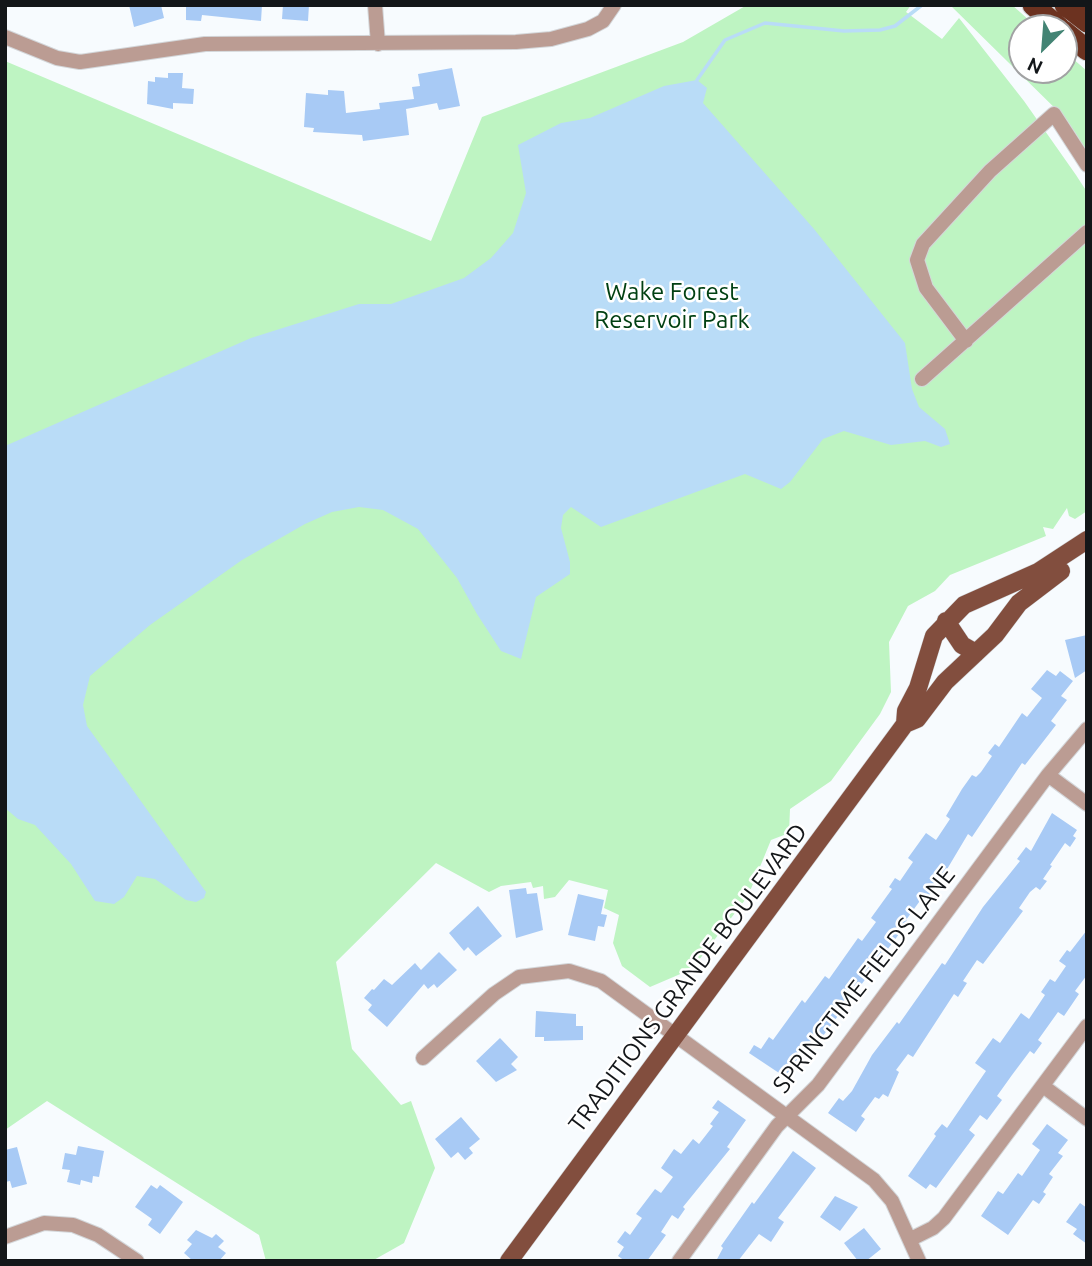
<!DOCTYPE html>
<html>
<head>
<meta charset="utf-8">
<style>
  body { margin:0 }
  #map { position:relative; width:1092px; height:1266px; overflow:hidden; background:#f7fbfe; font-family:Ubuntu,sans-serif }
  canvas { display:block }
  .frame { position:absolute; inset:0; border:7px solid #131619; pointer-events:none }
  .north { position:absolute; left:1008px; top:14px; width:70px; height:70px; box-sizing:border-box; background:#fff; border:2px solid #a1a2a3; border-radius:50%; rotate:205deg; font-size:19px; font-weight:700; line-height:28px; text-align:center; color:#131619 }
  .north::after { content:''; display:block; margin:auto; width:24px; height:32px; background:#438474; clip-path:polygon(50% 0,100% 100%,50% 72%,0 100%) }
</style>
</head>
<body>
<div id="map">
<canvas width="1092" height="1266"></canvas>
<div class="frame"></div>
<div class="north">N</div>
</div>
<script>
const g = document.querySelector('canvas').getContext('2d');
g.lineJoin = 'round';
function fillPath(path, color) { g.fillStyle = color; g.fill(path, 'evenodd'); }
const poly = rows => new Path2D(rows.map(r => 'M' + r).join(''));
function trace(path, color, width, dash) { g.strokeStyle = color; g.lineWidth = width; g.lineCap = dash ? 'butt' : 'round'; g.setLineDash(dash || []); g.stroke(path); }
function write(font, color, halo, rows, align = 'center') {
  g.font = font + ' Ubuntu,sans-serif'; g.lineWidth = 5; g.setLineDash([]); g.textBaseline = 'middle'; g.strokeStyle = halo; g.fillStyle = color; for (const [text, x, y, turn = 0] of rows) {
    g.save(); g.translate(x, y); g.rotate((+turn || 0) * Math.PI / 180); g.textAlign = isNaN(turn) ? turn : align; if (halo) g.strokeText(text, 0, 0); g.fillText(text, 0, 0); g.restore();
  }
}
const green = poly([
  [747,5,911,5,906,12,942,39,959,18,1024,101,1076,175,1087,192,1087,511,1075,519,1069,516,1067,508,1053,529,1043,527,1046,536,950,575,935,591,908,606,889,642,891,692,880,714,831,781,790,809,789,833,771,840,748,896,692,969,650,987,622,966,613,943,619,915,604,908,608,890,569,880,555,897,544,899,543,886,533,888,531,882,501,886,489,892,436,863,336,962,352,1049,401,1105,411,1101,435,1168,404,1243,372,1261,266,1261,259,1235,47,1101,5,1130,5,61,431,241,482,117,683,42],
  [950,5,1012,5,1038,28,1022,28,1022,70,1064,70,1064,51,1087,71,1087,151,1067,120]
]);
const water = poly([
  [697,80,707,88,703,103,814,229,905,343,912,389,919,407,945,429,950,444,941,447,925,441,891,445,844,431,823,439,790,482,781,489,745,474,601,527,571,507,563,515,561,528,570,562,570,574,536,597,521,659,501,651,477,614,457,578,418,529,383,510,359,507,332,512,305,524,242,560,150,625,90,676,83,705,87,726,206,892,204,898,196,902,186,900,155,879,137,876,124,897,114,904,95,901,71,864,35,825,18,819,5,808,5,446,251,338,359,304,391,304,464,278,491,258,513,233,526,193,518,145,561,123,590,118,664,86]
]);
const stream = poly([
  [697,80,725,40,765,23,844,31,880,30,895,26,922,5]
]);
const building = poly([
  [129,5,161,5,164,18,134,27],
  [186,5,262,5,261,21,202,15,201,21,186,20],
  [283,5,309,5,308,21,282,19],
  [452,68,460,106,439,110,437,103,406,109,409,135,363,141,362,135,313,132,314,128,304,127,306,93,328,95,328,90,344,91,346,113,380,109,379,103,414,99,412,87,420,86,418,74],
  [168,73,183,73,182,88,194,89,193,104,173,103,173,109,147,104,148,81,155,82,155,77,168,78],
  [1087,635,1087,670,1075,678,1065,640],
  [1047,670,1056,676,1060,671,1073,681,1061,696,1067,700,1051,721,1056,725,1025,765,1022,763,972,837,968,834,940,881,925,901,922,898,906,920,908,922,814,1048,808,1043,785,1077,749,1053,754,1045,761,1049,769,1037,773,1040,802,1000,805,1003,825,976,829,979,858,938,862,941,876,922,871,918,892,889,889,887,895,878,900,881,913,862,908,858,926,833,936,840,950,819,946,816,962,789,972,775,976,777,981,772,992,756,988,753,995,744,999,747,1022,713,1027,717,1042,698,1031,689],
  [1052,813,1077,830,1073,836,1076,838,1070,847,1065,843,1050,865,1052,866,1043,879,1047,881,1040,890,1036,887,1030,892,1019,908,1023,911,983,964,977,960,963,981,967,983,958,997,954,994,913,1057,908,1054,896,1070,899,1072,888,1097,883,1094,879,1099,875,1097,861,1116,865,1119,856,1132,828,1113,839,1098,843,1101,852,1091,872,1055,897,1022,899,1024,942,963,945,965,983,907,1020,861,1017,859,1026,847,1031,851],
  [526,888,527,894,537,893,543,930,516,938,509,890],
  [578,894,604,900,601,914,607,915,604,927,598,926,595,941,568,935],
  [478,906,502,936,476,956,468,947,464,951,449,933],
  [1087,930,1087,975,1075,991,1079,994,1064,1016,1058,1012,1038,1040,1042,1043,1034,1054,1030,1051,1012,1075,997,1096,1002,1100,987,1120,980,1115,969,1130,975,1135,936,1188,930,1184,926,1189,908,1176,936,1136,934,1134,942,1124,947,1128,986,1071,975,1063,993,1038,1000,1043,1021,1013,1029,1019,1045,995,1041,992,1050,979,1055,982,1066,966,1059,961,1067,950,1070,952],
  [439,952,457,970,437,988,434,984,428,989,424,984,387,1027,368,1010,372,1005,364,998,372,989,374,990,384,979,392,985,415,963,421,970],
  [536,1011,576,1014,576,1026,583,1026,583,1040,544,1041,544,1037,535,1037],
  [500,1038,518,1057,511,1064,517,1070,496,1082,476,1061],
  [718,1100,746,1120,727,1147,730,1149,683,1207,685,1209,678,1219,672,1215,661,1232,666,1235,647,1261,625,1261,618,1256,624,1247,617,1242,625,1231,630,1235,642,1218,636,1214,655,1189,661,1193,673,1177,661,1168,674,1149,681,1154,693,1139,699,1144,713,1126,710,1124,719,1112,712,1108],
  [461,1117,480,1139,469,1148,473,1153,465,1160,458,1152,451,1158,435,1139],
  [1047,1124,1068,1140,1058,1153,1063,1156,1049,1174,1053,1177,1043,1192,1046,1194,1039,1204,1033,1200,1008,1235,981,1216,998,1191,1003,1194,1018,1173,1022,1176,1040,1150,1032,1144],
  [78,1146,104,1151,99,1177,93,1176,92,1183,81,1180,80,1185,67,1182,70,1170,62,1169,65,1153,76,1155],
  [17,1147,27,1184,12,1188,10,1181,5,1182,5,1150],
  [793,1151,816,1168,778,1218,784,1222,771,1242,759,1234,738,1261,716,1261,723,1248,721,1246,752,1202,754,1204],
  [151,1185,157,1189,160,1185,183,1202,160,1234,148,1225,152,1219,135,1207],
  [835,1196,858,1207,840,1231,820,1217],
  [1080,1203,1087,1208,1087,1244,1073,1234,1077,1229,1066,1222],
  [864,1228,881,1249,866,1261,858,1261,844,1243],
  [196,1230,212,1238,216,1234,224,1241,218,1247,226,1253,219,1261,193,1261,184,1253,192,1244,187,1240]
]);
const minor = poly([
  [375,5,378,44],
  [5,37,57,58,80,62,205,44,516,42,551,39,588,29,603,21,614,5],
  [966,341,926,288,917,260,923,244,990,171,1054,114,1087,165],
  [922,379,1087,232],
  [1048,775,1087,804],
  [423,1058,494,994,519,977,569,971,601,981,874,1180,892,1201,919,1261],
  [1043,1086,1087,1119],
  [5,1237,44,1223,73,1225,98,1235,137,1261],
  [911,1239,933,1228,944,1218,1087,1026],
  [679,1261,777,1126,818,1085,1048,775,1087,729]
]);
const major = poly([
  [946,621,962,645,976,653],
  [905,724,917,719,945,682,995,635,1019,603,1061,571],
  [509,1261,905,724,906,711,918,688,934,636,964,605,1038,572,1087,540]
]);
const highway = poly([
  [1033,5,1060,28],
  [1065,5,1087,22],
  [1064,31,1087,50]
]);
const parkNames = [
  ["Wake Forest",672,292],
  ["Reservoir Park",672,320]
];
const streetNames = [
  ["TRADITIONS GRANDE BOULEVARD",688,978,-53],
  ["SPRINGTIME FIELDS LANE",864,980,-52]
];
fillPath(green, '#bef4c2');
fillPath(water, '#b9dcf7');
trace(stream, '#b9dcf7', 3.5);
fillPath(building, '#a8caf5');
trace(minor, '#d3d6d9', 16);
trace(major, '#d3d6d9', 19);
trace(highway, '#d3d6d9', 23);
trace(minor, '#bb9c93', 14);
trace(major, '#824e3e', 18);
trace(highway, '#6c3220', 21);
write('24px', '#014012', '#fff', parkNames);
write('24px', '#131619', '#fff', streetNames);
</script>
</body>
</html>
